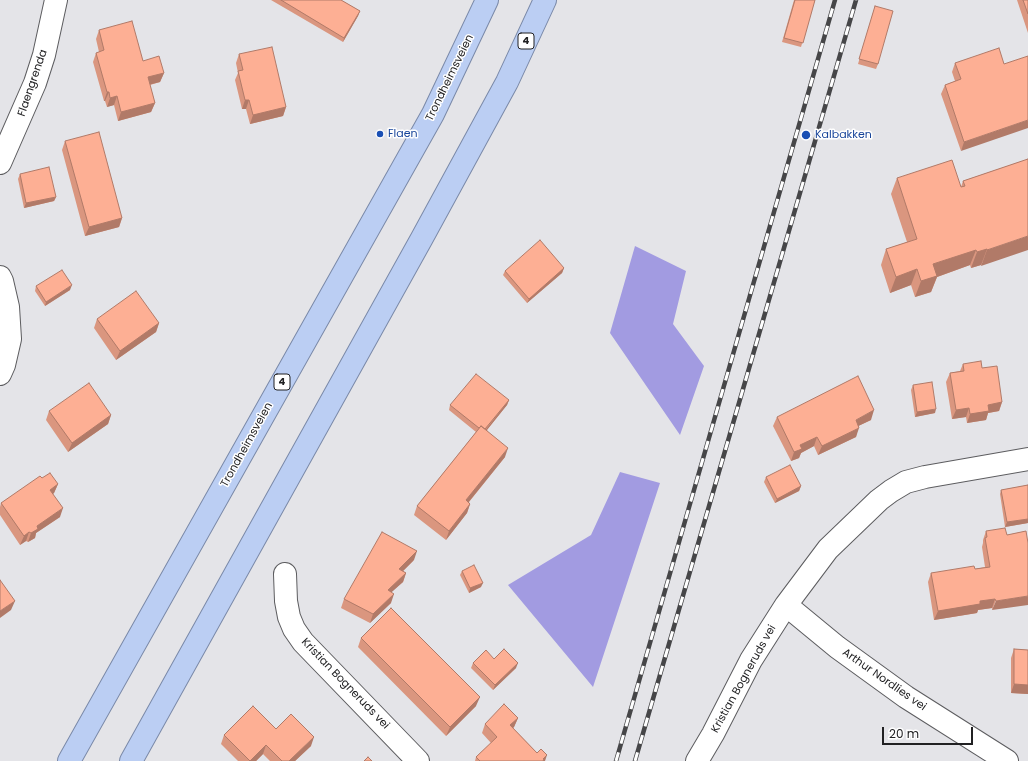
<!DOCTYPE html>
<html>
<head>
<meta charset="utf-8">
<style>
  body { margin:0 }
  #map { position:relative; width:1028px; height:761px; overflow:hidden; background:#e4e4e8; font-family:Poppins,sans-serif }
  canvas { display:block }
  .scale { position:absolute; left:882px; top:727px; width:91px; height:18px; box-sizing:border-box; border:2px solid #212123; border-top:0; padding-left:5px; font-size:12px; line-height:14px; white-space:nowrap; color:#212123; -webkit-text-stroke:3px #fff; paint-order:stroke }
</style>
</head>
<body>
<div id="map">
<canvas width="1028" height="761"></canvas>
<div class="scale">20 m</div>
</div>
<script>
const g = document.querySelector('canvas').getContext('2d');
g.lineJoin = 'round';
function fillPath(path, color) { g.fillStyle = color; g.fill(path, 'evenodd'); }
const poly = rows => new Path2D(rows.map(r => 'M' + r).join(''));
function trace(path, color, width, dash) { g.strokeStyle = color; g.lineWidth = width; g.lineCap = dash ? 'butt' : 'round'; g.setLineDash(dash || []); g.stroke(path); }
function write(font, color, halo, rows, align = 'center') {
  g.font = font + ' Poppins,sans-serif'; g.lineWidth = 3; g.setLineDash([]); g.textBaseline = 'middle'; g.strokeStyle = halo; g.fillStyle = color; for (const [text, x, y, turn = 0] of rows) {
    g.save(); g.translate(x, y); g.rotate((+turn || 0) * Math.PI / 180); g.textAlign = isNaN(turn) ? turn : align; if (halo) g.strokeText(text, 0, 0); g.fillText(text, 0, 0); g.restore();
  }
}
const forest = poly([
  [635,246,686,271,673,324,704,366,680,435,610,333],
  [620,472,660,483,593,687,508,585,591,535]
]);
const minor = poly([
  [0,163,35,83,44,55,56,0],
  [0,277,2,281,8,307,10,339,4,365,0,374],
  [285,574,286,601,289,617,294,629,303,642,418,761],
  [786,605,837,647,906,697,1007,761],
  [697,761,713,734,751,660,786,605,828,549,879,500,891,491,906,482,925,477,1028,459]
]);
const trunk = poly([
  [69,761,433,114,487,0],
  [131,761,422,238,507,82,545,0]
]);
const rail = poly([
  [616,761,835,0],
  [635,761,856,0]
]);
const wall = poly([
  [271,0,341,0,360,11,358,16,343,42],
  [794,0,815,0,801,47,782,42],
  [1017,0,1028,0,1028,33],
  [875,6,878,64,876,69,858,64],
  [99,30,143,61,164,73,160,82,150,85,155,103,151,112,118,121,114,105,107,107,105,101,104,101,93,62,96,53,99,52,96,39],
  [239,54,286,107,283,116,250,124,246,109,242,109,235,80,238,73,236,63],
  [955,63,1004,64,961,151,941,94,945,85,955,81,952,72],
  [65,141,122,218,119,227,85,236,62,150],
  [1028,159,981,266,981,265,971,268,970,265,937,277,931,292,915,297,911,285,890,293,881,265,886,249,907,242,891,194,897,178,961,187,963,181],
  [20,174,56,197,54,201,24,208,18,179],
  [564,268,562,273,527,303,503,275,505,271],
  [36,286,70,290,45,306,35,291],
  [97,319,159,323,156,332,116,360,94,328],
  [963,364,982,368,1002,402,999,411,988,413,986,420,967,423,966,417,952,419,946,382,950,373,960,371],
  [913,385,935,413,915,417,911,390],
  [509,400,507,405,487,430,505,457,469,502,470,504,467,513,446,540,414,515,417,506,476,432,449,410,450,405],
  [49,411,111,415,108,424,68,452,46,420],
  [777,417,871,420,858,426,856,437,818,455,814,446,801,453,799,458,791,461,773,426],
  [766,477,801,486,799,491,775,503,764,482],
  [42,478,58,484,54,493,53,494,60,517,36,533,35,538,28,542,26,541,20,545,0,515,0,507,1,503],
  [1028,485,1028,523,1005,527,1000,494,1001,490],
  [986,531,1007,535,1026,531,992,610,992,608,978,610,977,613,934,620,928,582,931,573,975,569,985,567,982,547,983,543,983,540],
  [414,560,403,571,406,573,403,582,391,592,391,603,370,623,341,608,344,599],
  [462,571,481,587,469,593,460,575],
  [361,638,476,706,446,736,358,647],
  [1014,649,1028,650,1028,694,1011,693,1011,658],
  [494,659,516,668,493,690,471,668,473,663],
  [518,718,514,727,513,728,545,761,475,761,476,757,491,743,482,733,485,724],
  [224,735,311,746,295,761,270,761,263,754,256,761,238,761,221,744]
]);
const shadedWall = poly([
  [360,11,358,16,343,42,344,38],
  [164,73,160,82,144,86,148,77],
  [107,92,109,92,105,101,104,101],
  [117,96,114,105,107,107,110,98],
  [245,100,249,100,246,109,242,109],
  [155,103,151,112,118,121,121,112],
  [286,107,283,116,250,124,253,115],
  [1028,120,1028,128,961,151,964,142],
  [56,197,54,201,24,208,26,203],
  [122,218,119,227,85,236,89,227],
  [1028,236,1028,250,981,266,987,250],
  [987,249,981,265,971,268,977,252],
  [976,250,970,265,937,277,931,292,915,297,921,281,933,264],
  [564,268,562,273,527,303,529,299],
  [917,269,911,285,890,293,896,277],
  [72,285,70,290,45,306,46,302],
  [159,323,156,332,116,360,120,351],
  [509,400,507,405,482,436,484,432],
  [1002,402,999,411,988,413,986,420,967,423,970,414,988,405],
  [969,408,966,417,952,419,956,410],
  [936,409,935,413,915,417,917,412],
  [874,410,871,420,852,429,856,420],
  [111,415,108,424,68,452,72,443],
  [859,428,856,437,818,455,822,446],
  [817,437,814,446,801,453,799,458,791,461,794,452,800,445],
  [508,448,505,457,463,509,466,500],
  [58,484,54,493,47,499,50,490],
  [801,486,799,491,775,503,777,499],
  [470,504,467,513,446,540,449,531],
  [63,508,60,517,36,533,35,538,28,542,31,533,37,526],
  [1028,519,1028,523,1005,527,1007,522],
  [29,532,26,541,20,545,24,536],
  [417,551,414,560,396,578,399,569],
  [406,573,403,582,384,599,388,590],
  [483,583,481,587,469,593,470,588],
  [394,594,391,603,370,623,373,614],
  [1028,596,1028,605,992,610,996,601],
  [995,599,992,608,978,610,977,613,934,620,938,611,980,601],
  [15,601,11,610,0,618,0,611],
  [518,663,516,668,493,690,495,685],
  [1014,684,1028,685,1028,694,1011,693],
  [480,697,476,706,446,736,450,727],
  [518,718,514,727,507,734,510,725],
  [314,737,311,746,295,761,289,761],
  [266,745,263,754,256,761,250,761],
  [547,755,545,761,542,761,543,759]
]);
const building = poly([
  [281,0,341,0,360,11,344,38,281,0],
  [795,0,815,0,803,43,784,38,795,0],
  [1023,0,1028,0,1028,14,1023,0],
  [875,6,893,11,878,64,859,59,875,6],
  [132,21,143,61,159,56,164,73,148,77,155,103,121,112,117,96,110,98,109,92,107,92,96,53,104,50,99,30,132,21],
  [272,47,286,107,253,115,249,100,245,100,238,71,243,70,239,54,272,47],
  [999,48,1004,64,1028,56,1028,120,964,142,945,85,961,79,955,63,999,48],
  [99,132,122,218,89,227,65,141,99,132],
  [1028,159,1028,236,987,250,987,249,977,252,976,250,933,264,937,276,921,281,917,269,896,277,886,249,917,239,897,178,952,160,961,187,965,186,963,181,1028,159],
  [49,167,56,197,26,203,20,174,49,167],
  [540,240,564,268,529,299,505,271,540,240],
  [62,270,72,285,46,302,36,286,62,270],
  [136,291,159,323,120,351,97,319,136,291],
  [981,361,982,368,997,366,1002,402,988,405,989,411,970,414,969,408,956,410,950,373,964,371,963,364,981,361],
  [476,374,509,400,485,429,481,426,479,428,450,405,476,374],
  [858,376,874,410,856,420,859,428,822,446,817,437,800,445,802,449,794,452,777,417,858,376],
  [932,382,936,409,917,412,913,385,932,382],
  [89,383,111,415,72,443,49,411,89,383],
  [481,426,508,448,466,500,470,504,449,531,417,506,481,426],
  [790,465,801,486,777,499,766,477,790,465],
  [50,473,58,484,50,490,63,508,37,526,38,529,31,533,29,532,24,536,1,503,40,476,42,478,50,473],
  [1028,485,1028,519,1007,522,1001,490,1028,485],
  [1005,528,1007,535,1026,531,1028,543,1028,596,996,601,995,599,980,601,980,604,938,611,931,573,974,566,975,569,990,567,985,538,987,537,986,531,1005,528],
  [382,532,417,551,399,569,406,573,388,590,394,594,373,614,344,599,382,532],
  [474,565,483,583,470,588,462,571,474,565],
  [0,580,15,601,0,611,0,580],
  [391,608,480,697,450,727,361,638,391,608],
  [504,649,518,663,495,685,473,663,486,650,494,659,504,649],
  [1014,649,1028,650,1028,685,1014,684,1014,649],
  [504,704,518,718,510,725,537,753,541,749,547,755,543,759,544,759,543,761,480,761,476,757,497,737,485,724,504,704],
  [253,706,276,729,291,714,314,737,289,761,282,761,266,745,250,761,224,735,253,706],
  [368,757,372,761,364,761,368,757]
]);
const markers = [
  [380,134,4,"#1a4fb4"],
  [806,135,5,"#1a4fb4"]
];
const shields = [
  [526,41,16],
  [282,382,16]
];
const shieldNames = [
  ["4",526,41],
  ["4",282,382]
];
const streetNames = [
  ["Trondheimsveien",450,78,-64],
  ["Flaengrenda",33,83,-71],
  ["Trondheimsveien",247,445,-61],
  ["Kristian Bogneruds vei",744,679,-61],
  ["Arthur Nordlies vei",884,680,35],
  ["Kristian Bogneruds vei",345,684,46]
];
const transitNames = [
  ["Flaen",388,134],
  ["Kalbakken",815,135]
];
fillPath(forest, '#a29be1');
trace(minor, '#5c5c5f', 24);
trace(trunk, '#7a89a8', 24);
trace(minor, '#fff', 22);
trace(trunk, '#bbcef3', 22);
trace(rail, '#464648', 4.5);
trace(rail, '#fff', 3, [9]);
fillPath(wall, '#da967f');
fillPath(shadedWall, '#b17a68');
fillPath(building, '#fdaf94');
trace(building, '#b17a68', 1);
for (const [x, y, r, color] of markers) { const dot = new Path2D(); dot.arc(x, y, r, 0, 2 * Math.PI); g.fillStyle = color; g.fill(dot); trace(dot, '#fff', 1.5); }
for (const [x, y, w] of shields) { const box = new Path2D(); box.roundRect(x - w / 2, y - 8, w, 16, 3); g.fillStyle = '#fff'; g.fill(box); trace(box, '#212123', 1); }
write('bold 10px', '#212123', null, shieldNames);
write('11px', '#212123', '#fff', streetNames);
write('11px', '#164399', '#fff', transitNames, 'left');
</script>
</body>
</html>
